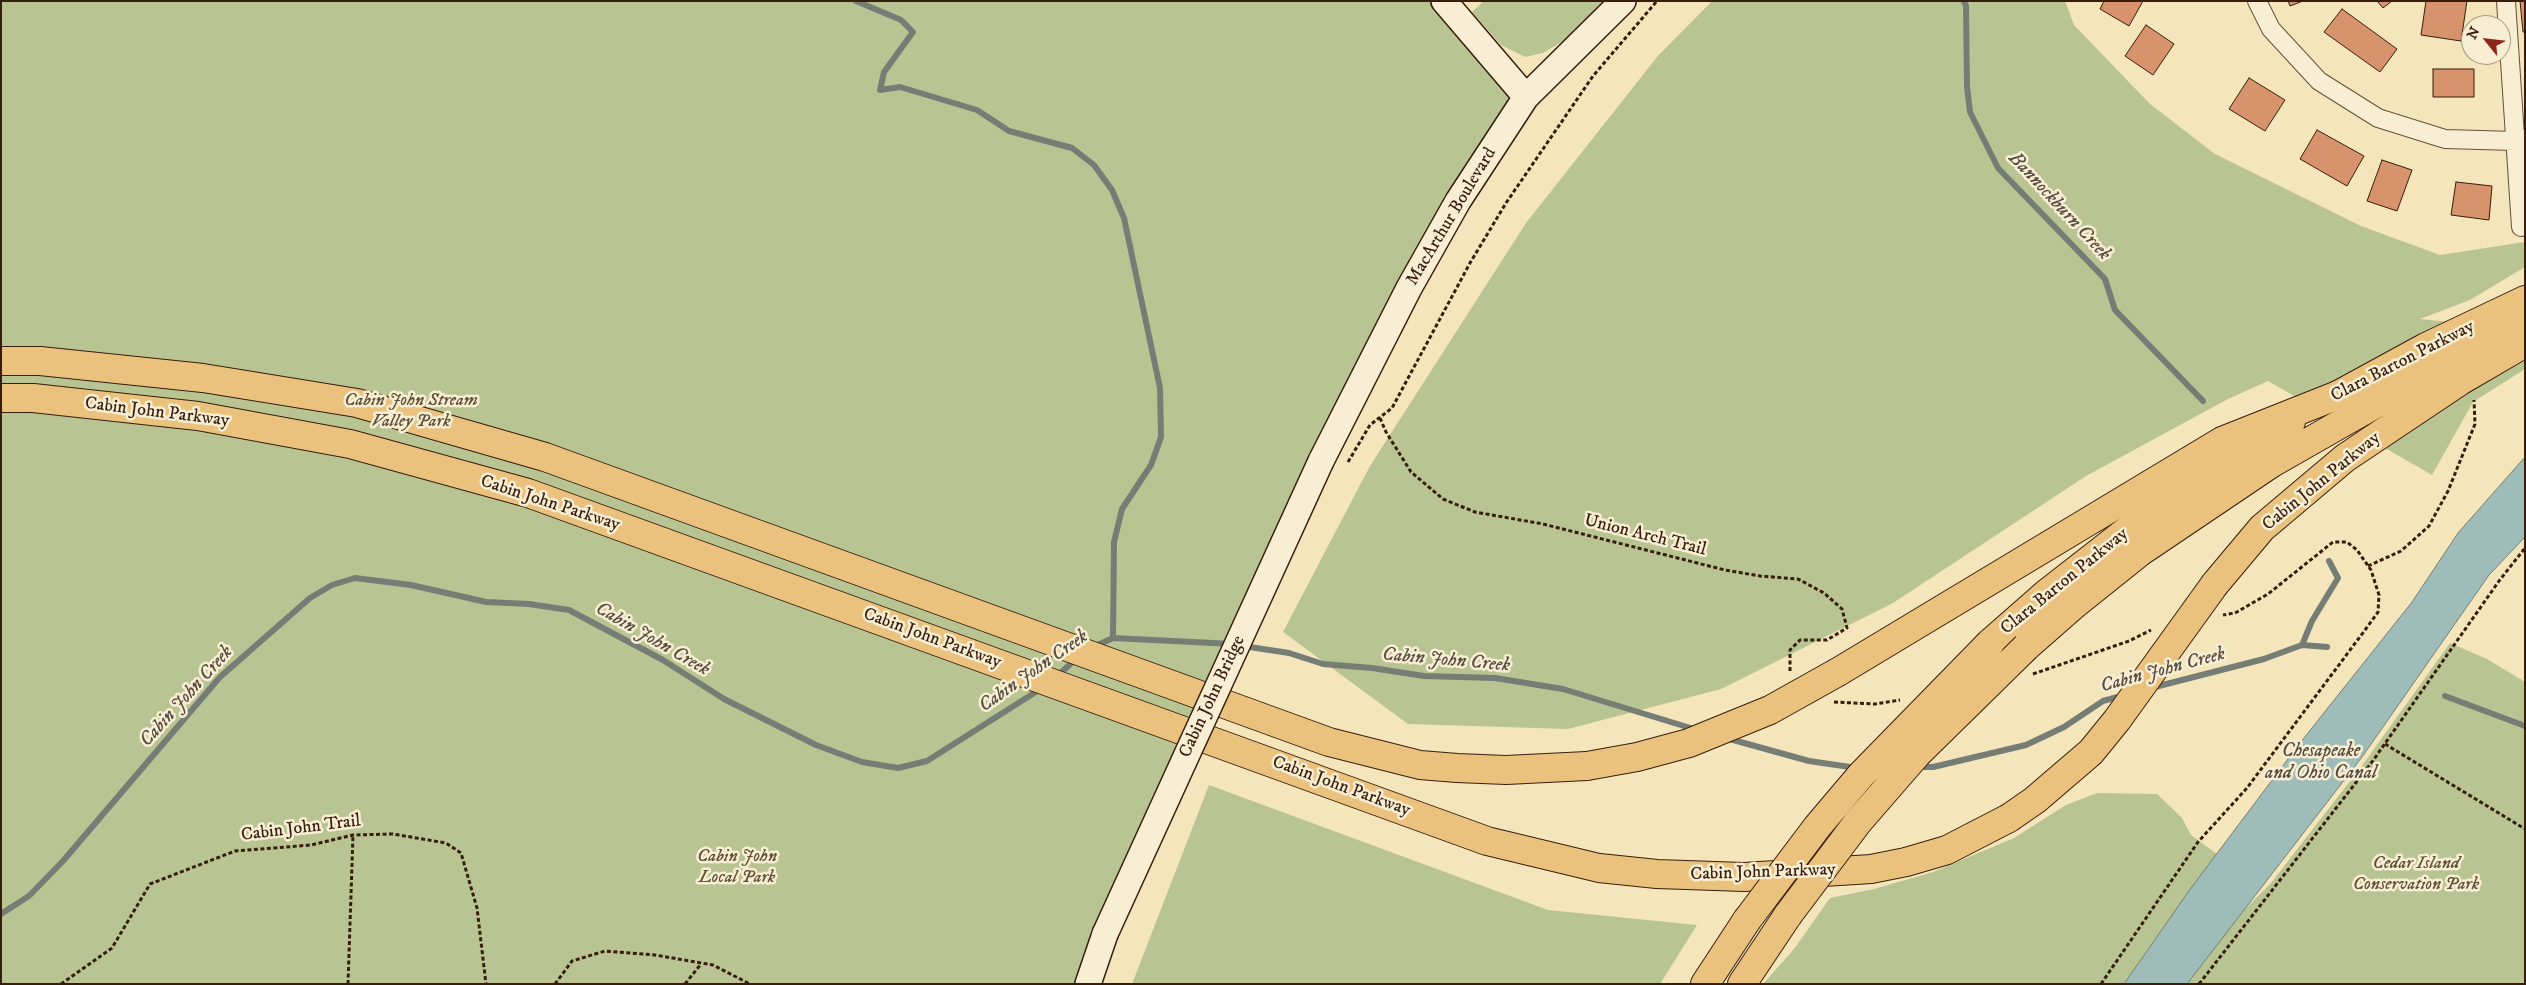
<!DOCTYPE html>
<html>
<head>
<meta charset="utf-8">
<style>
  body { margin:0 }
  #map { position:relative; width:2526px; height:985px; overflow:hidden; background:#f4e5bb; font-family:"IM FELL DW Pica",serif }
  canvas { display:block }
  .frame { position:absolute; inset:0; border:2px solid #381d0e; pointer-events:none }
  .north { position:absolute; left:2461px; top:15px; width:50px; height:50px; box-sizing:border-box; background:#f8eed3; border:1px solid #ab9a84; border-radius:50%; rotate:299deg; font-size:14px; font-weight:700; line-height:20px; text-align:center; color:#381d0e }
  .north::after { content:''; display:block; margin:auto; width:18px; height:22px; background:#8f2418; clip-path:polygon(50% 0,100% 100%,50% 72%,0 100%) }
</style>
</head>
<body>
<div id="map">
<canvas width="2526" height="985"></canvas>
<div class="frame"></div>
<div class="north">N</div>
</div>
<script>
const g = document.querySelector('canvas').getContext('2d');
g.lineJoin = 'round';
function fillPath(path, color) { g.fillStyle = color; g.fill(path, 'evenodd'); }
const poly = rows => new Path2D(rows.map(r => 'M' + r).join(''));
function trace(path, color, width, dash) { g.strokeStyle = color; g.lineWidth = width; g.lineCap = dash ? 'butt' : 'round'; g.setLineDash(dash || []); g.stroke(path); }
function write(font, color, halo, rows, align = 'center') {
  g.font = font + ' "IM FELL DW Pica",serif'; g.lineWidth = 5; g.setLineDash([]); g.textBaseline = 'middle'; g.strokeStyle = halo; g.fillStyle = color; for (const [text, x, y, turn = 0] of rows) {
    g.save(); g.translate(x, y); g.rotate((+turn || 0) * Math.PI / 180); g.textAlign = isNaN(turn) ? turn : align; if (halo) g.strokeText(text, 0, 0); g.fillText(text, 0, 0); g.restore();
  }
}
const green = poly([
  [1,1,1444,1,1526,97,1458,201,1088,984,1,984],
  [1484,1,1607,1,1565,40,1543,53,1525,57,1501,45,1472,12],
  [1712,1,2065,1,2074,25,2150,104,2215,154,2361,226,2440,255,2525,242,2525,267,2470,300,2420,319,2481,325,2525,324,2525,369,2473,402,2432,475,2268,381,2228,399,2086,476,1893,603,1721,689,1568,729,1408,724,1283,632,1370,466,1526,223,1657,57],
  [2450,643,2487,659,2525,682,2525,984,2175,984,2199,956,2271,883,2364,763],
  [1209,785,1548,910,1697,925,1660,984,1132,984],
  [2097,793,2157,794,2182,818,2191,835,2217,854,2124,984,1763,984,1794,949,1830,898,1874,889,1933,872,2014,838,2066,805]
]);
const water = poly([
  [2525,457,2525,537,2489,575,2362,757,2187,984,2124,984,2191,888,2300,743,2412,602,2458,533,2525,457]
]);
const stream = poly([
  [856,1,901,20,913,32,884,72,880,90,900,87,977,110,1009,131,1072,148,1094,165,1112,190,1124,218,1160,388,1161,437,1151,465,1122,509,1114,542,1113,638],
  [1964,1,1966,6,1967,87,1970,112,1998,168,2105,279,2115,310,2203,401],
  [2302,645,2312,621,2338,578,2329,561],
  [1243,646,1289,653,1323,664,1372,668,1424,676,1495,678,1563,689,1697,730],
  [1093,647,1113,638,1233,644],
  [1056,677,1076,659],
  [2151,688,2264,659,2302,645,2327,647],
  [2445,696,2525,726],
  [1726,738,1809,761,1857,768],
  [1917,767,1933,767,2026,745,2064,727,2103,701,2125,695],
  [1,914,29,896,63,861,220,677,310,598,332,585,355,578,411,585,486,602,529,604,569,610,663,660,724,699,816,745,862,762,898,768,927,761,1042,688]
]);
const building = poly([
  [2104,1,2143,1,2129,26,2100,9,2104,1],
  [2288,1,2303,1,2290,6,2288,1],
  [2377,1,2392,1,2383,8,2377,1],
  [2426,1,2467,1,2461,41,2421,35,2426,1],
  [2520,1,2525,1,2525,32,2523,32,2520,1],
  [2342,9,2397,49,2380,72,2324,32,2342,9],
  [2146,25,2174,44,2153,75,2125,56,2146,25],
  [2433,69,2474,69,2474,97,2433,97,2433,69],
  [2249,78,2285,100,2265,131,2229,109,2249,78],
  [2317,130,2364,156,2347,186,2300,159,2317,130],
  [2382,160,2412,170,2397,211,2367,201,2382,160],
  [2456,182,2492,186,2489,220,2451,215,2456,182]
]);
const path = poly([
  [1380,418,1386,432,1411,472,1443,499,1475,512,1543,524,1725,570,1760,576,1798,579,1824,593,1842,609,1847,628,1827,640,1800,640,1790,650,1790,672],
  [1348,462,1370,425,1392,408,1470,263,1506,203,1593,76,1657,1],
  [2368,566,2401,551,2429,526,2448,491,2475,424,2474,400],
  [2033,674,2129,641,2151,630],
  [1834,702,1875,704,1900,700],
  [2385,744,2525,829],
  [61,984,112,948,150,884,235,851,311,845,353,835,393,834,446,843,461,853,477,908,486,984],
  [348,984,353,835],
  [555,984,572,961,605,951,655,955,713,965,750,984],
  [685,984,701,964],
  [2101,984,2198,842,2247,788,2365,630,2378,612,2379,595,2371,570,2357,550,2347,542,2333,542,2268,594,2235,613,2223,615],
  [2199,984,2372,762,2499,581,2525,548]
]);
const minor = poly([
  [2257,1,2271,29,2319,81,2378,118,2445,139,2515,141,2525,139],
  [2506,1,2521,227]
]);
const secondary = poly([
  [1444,1,1526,97],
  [1321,461,1409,288,1458,201,1526,97,1623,1],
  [1088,984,1105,934]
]);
const primary = poly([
  [1990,643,2047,593,2147,515,2235,455,2291,422],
  [2026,647,2075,604,2140,552,2272,463,2377,403,2491,343,2525,329],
  [1705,984,1747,920],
  [1742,984,1788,915]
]);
const trunk = poly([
  [2338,395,2426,347,2525,300]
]);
const motorway = poly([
  [1,361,40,361,203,378,357,403,545,457,1329,742,1420,765,1457,768,1506,770,1587,766],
  [1,398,33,398,198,416,350,444,528,493,1487,841,1599,868,1657,874,1744,877,1871,869,1906,862,1947,850,2009,818],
  [2215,584,2262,528,2345,458,2460,381,2525,343],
  [1838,672,2222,441,2338,395]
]);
const secondaryBridge = poly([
  [1105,934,1321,461]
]);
const primaryBridge = poly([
  [1788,915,1858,822,1917,754,2026,647],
  [1747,920,1817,827,1861,775,1990,643]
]);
const motorwayBridge = poly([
  [1587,766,1637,757,1689,743,1770,710,1838,672],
  [2009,818,2035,800,2091,752,2117,720,2215,584]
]);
const streetNames = [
  ["MacArthur Boulevard",1452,217,-59],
  ["Clara Barton Parkway",2403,362,-27],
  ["Cabin John Parkway",157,413,7],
  ["Cabin John Parkway",2322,482,-39],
  ["Cabin John Parkway",550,504,18],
  ["Union Arch Trail",1645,536,14],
  ["Clara Barton Parkway",2065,582,-39],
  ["Cabin John Parkway",932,639,20],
  ["Cabin John Bridge",1213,697,-65],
  ["Cabin John Parkway",1341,787,20],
  ["Cabin John Trail",301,829,-7],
  ["Cabin John Parkway",1763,873,-2]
];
const parkNames = [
  ["Cabin John Stream",411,401],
  ["Valley Park",411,422],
  ["Cabin John",737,857],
  ["Local Park",737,878],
  ["Cedar Island",2416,864],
  ["Conservation Park",2416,885]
];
const waterNames = [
  ["Bannockburn Creek",2059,207,47],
  ["Cabin John Creek",652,640,30],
  ["Cabin John Creek",1446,661,5],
  ["Cabin John Creek",2163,671,-15],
  ["Cabin John Creek",1034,672,-35],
  ["Cabin John Creek",187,697,-48],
  ["Chesapeake",2321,752],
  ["and Ohio Canal",2321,774]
];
fillPath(green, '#b8c593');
fillPath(water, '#9ebdb9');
trace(water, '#757d75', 1);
trace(stream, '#757d75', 6);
fillPath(building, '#d7936c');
trace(building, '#381d0e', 1);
trace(minor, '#674f39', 20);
trace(secondary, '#381d0e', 28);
trace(primary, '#381d0e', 30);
trace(trunk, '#381d0e', 30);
trace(motorway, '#381d0e', 30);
trace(path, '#381d0e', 3, [4, 2.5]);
trace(minor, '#f8eed3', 18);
trace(secondary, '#f8eed3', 25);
trace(primary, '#eac27e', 28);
trace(trunk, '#eac27e', 28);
trace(motorway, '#eac27e', 28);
trace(secondaryBridge, '#381d0e', 28, []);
trace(primaryBridge, '#381d0e', 30, []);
trace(motorwayBridge, '#381d0e', 30, []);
trace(secondaryBridge, '#f8eed3', 25);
trace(primaryBridge, '#eac27e', 28);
trace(motorwayBridge, '#eac27e', 28);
write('18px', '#381d0e', '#f8eed3', streetNames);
write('italic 18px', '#5e4f36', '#f8eed3', parkNames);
write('italic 19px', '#574d41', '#f8eed3', waterNames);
</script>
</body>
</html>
